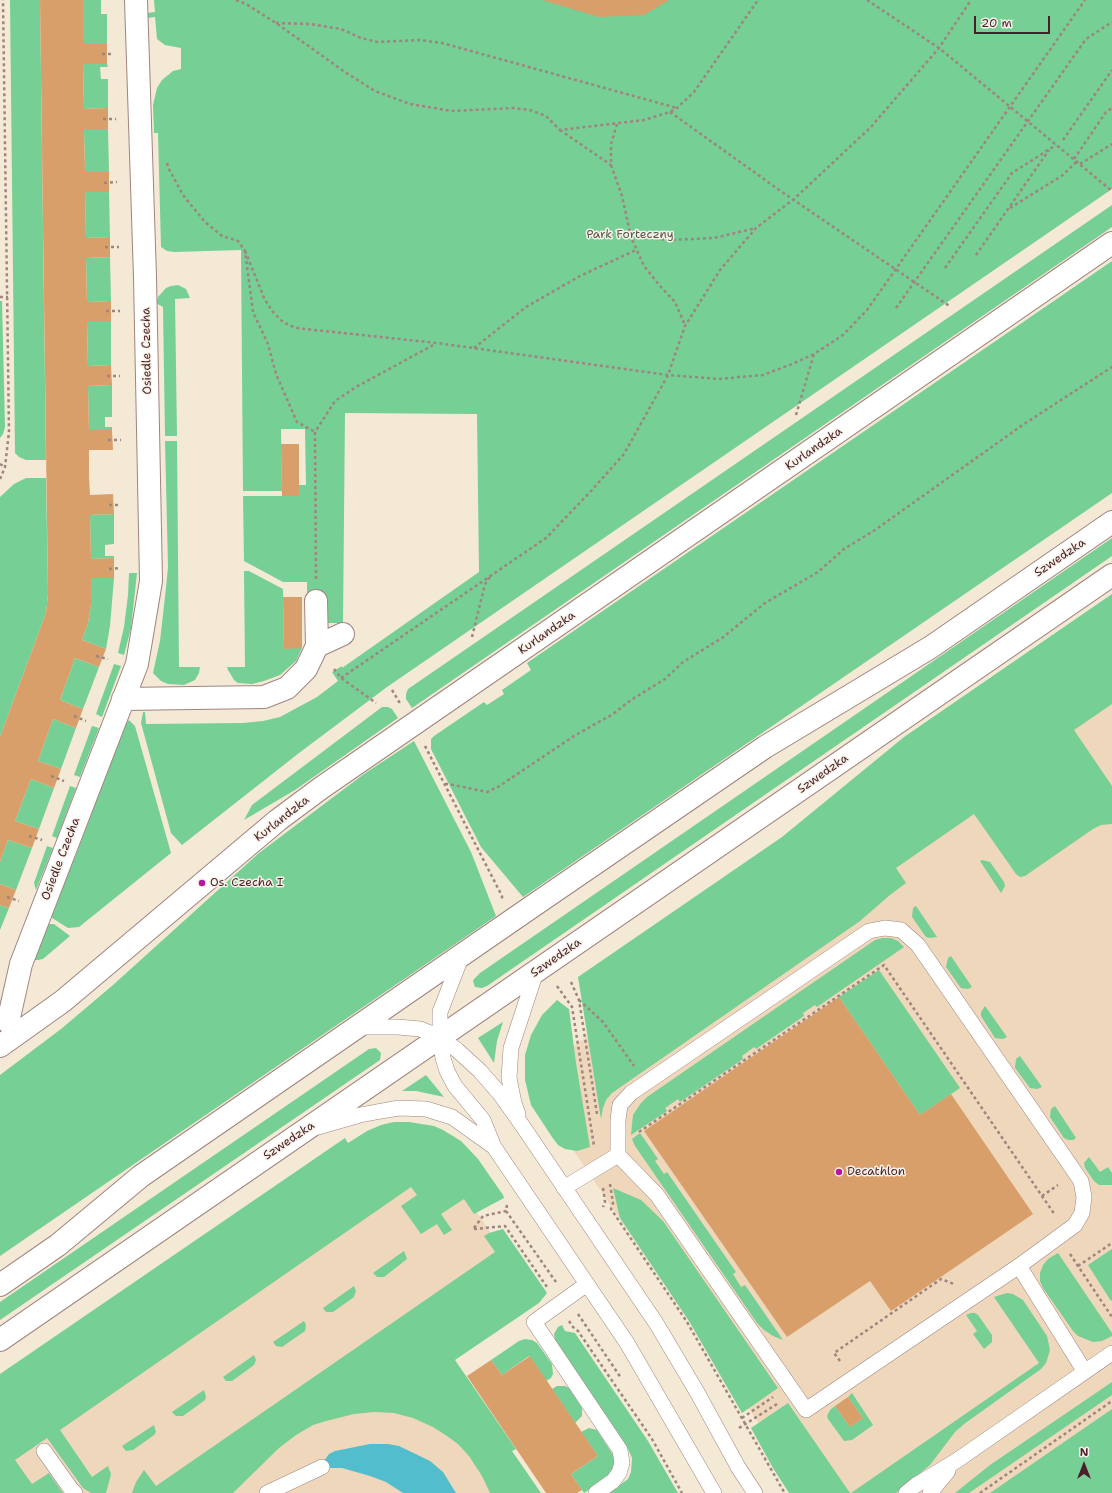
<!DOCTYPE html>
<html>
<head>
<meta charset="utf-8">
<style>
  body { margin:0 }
  #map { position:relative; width:1112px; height:1493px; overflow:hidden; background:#f4e9d5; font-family:"Shantell Sans",sans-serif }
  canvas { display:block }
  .north { position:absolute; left:1064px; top:1445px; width:40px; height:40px; -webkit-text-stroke:3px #f7f3e8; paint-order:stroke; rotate:0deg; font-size:11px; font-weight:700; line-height:16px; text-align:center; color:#4a1f2b }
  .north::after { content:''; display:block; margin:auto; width:14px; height:18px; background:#4a1f2b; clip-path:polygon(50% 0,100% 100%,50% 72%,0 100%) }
  .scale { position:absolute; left:974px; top:16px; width:76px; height:18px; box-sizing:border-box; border:2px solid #4a1f2b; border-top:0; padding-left:5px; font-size:12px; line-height:14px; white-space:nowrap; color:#4a1f2b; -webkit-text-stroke:3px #f7f3e8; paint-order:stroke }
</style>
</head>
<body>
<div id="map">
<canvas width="1112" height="1493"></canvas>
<div class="north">N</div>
<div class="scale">20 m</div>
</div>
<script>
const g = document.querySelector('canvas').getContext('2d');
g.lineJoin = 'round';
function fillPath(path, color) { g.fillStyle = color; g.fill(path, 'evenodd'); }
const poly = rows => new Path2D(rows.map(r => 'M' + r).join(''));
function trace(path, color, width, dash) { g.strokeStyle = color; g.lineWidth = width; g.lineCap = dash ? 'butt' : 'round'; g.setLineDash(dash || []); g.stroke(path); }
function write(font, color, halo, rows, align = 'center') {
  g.font = font + ' "Shantell Sans",sans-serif'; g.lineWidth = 3; g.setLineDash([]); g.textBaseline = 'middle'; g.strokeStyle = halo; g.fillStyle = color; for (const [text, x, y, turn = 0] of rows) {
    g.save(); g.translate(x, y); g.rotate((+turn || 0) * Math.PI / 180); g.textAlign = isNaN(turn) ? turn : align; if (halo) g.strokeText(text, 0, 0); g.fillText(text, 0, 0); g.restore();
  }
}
const built = poly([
  [1112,687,1112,1493,806,1493,525,1079,784,903,828,882],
  [443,1163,536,1299,435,1368,521,1493,0,1493,0,1468]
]);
const green = poly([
  [10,0,40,0,46,460,26,460,19,457,15,453],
  [83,0,101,0,101,14,107,14,107,44,83,44],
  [154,0,1112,0,1112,189,387,687,299,753,182,845,171,833,141,723,143,712,145,712,146,724,243,723,263,721,280,717,317,697,338,681,332,672,342,666,342,668,479,572,477,414,345,413,343,623,327,623,307,601,307,582,283,582,244,561,243,496,299,496,299,485,306,485,305,429,281,429,282,491,243,491,241,250,174,252,167,251,161,247,158,133,154,133,153,105,157,88,162,80,173,71,181,69,181,48,165,45,157,39,155,17,148,18,147,13,155,12],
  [83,64,107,64,108,67,100,67,101,79,108,79,108,108,84,109],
  [84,129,108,129,109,172,85,172],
  [85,192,109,192,110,237,86,238],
  [1112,205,1112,227,412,708,406,699,406,694,408,689],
  [110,257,111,301,87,302,86,258],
  [1112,261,1112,493,523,897,481,847,431,749,431,739,434,736,484,702,487,705,504,694,502,690,531,670,527,663],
  [178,285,186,289,190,298,175,299,177,436,165,436,163,307,156,303,158,297,166,288,171,286],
  [0,301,2,301,5,427,3,434,0,438],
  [87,321,111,321,111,365,88,366],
  [112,385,112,417,105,417,105,427,112,427,112,430,89,430,88,386],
  [165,441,177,441,179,667,200,667,199,673,195,680,184,685,168,684,161,681,153,673,160,641,166,588,168,567],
  [26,478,46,478,48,594,46,613,0,737,0,497,14,484],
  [114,514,114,544,105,545,105,556,114,556,114,558,91,559,90,515],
  [1112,538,1112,556,487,986,482,988,475,987,473,981,474,979,480,973],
  [244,571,249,571,283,589,284,648,302,648,296,661,280,675,264,681,252,684,238,683,234,680,228,670,227,667,245,667],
  [129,573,137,573,131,628,124,655,118,653,124,627,128,595],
  [91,578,114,578,110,626,106,649,82,640,88,623,91,605],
  [1112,594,1112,704,1074,730,1112,786,1112,824,1101,825,1093,829,1025,876,1020,877,1016,874,974,814,896,868,906,883,890,895,860,921,612,1093,606,1100,603,1108,601,1119,578,977,782,837,904,737],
  [75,658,99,667,83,709,60,700],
  [114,664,121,666,102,717,96,714],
  [382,707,388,707,392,709,398,718,295,790,244,820,252,805],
  [53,719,76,728,61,769,38,761],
  [129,720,135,726,171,853,79,927,68,928,49,916,76,855,124,727],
  [92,726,99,728,80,777,74,775],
  [414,741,471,852,496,916,0,1256,0,1075,61,1029,113,985,259,853,364,774],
  [31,779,54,788,39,829,15,821],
  [70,786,76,788,57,838,52,836],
  [8,840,32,848,16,890,0,884,0,862],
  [47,846,53,848,36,890,34,883],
  [982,860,990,862,1004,882,1005,886,1001,893,980,861],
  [0,905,9,908,0,930],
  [916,906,937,937,930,938,926,937,912,917,913,908],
  [46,924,54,924,70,936,43,959,38,960,31,960],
  [882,938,891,938,898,941,904,947,817,1007,815,1005,803,1013,804,1016,756,1049,754,1047,742,1056,743,1059,680,1102,678,1099,665,1108,667,1111,631,1135,633,1115,641,1103,647,1097,875,940],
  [951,956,972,987,968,989,961,988,946,967,948,958],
  [879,970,960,1088,920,1115,839,997],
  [557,1000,569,1009,576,1063,590,1147,577,1151,565,1149,558,1145,552,1137,531,1105,525,1080,525,1055,531,1035,542,1015],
  [985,1006,1007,1037,1003,1039,995,1038,981,1016,981,1012],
  [503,1022,497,1041,494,1063,478,1038],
  [376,1048,381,1053,380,1060,0,1320,0,1302,369,1049],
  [1020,1056,1042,1087,1037,1089,1030,1088,1015,1068,1016,1059],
  [426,1075,444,1097,416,1091,402,1091],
  [1055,1106,1076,1138,1073,1140,1068,1140,1064,1138,1050,1117,1051,1109],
  [394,1122,409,1122,434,1126,443,1130,461,1141,478,1159,503,1195,504,1198,474,1214,464,1199,441,1214,452,1230,444,1235,437,1224,421,1234,401,1206,417,1195,411,1187,60,1430,92,1477,108,1466,111,1474,106,1493,91,1493,83,1488,47,1438,15,1460,32,1484,49,1473,63,1493,0,1493,0,1374,345,1138,348,1143,367,1131,381,1125],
  [640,1133,658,1159,655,1161,664,1174,667,1172,736,1272,733,1274,741,1287,745,1285,783,1340,773,1336,764,1330,757,1323,635,1146,632,1139],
  [1089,1157,1100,1172,1108,1167,1112,1173,1112,1185,1099,1185,1094,1181,1085,1168,1084,1163],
  [613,1188,641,1200,663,1221,778,1388,742,1413,689,1321,620,1218],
  [503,1229,547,1293,539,1303,455,1360,516,1449,512,1451,541,1493,490,1493,482,1476,469,1456,458,1444,447,1436,433,1427,413,1418,394,1413,374,1412,354,1414,326,1421,313,1425,296,1435,279,1448,233,1493,132,1493,136,1482,144,1470,156,1486,495,1252,484,1236,489,1233],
  [1112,1249,1112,1300,1111,1301,1088,1265],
  [404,1251,407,1259,384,1277,377,1277,373,1273],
  [1058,1253,1112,1333,1112,1336,1102,1341,1093,1342,1078,1336,1073,1331,1043,1288,1040,1281,1040,1273,1043,1265,1048,1259],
  [354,1286,356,1291,354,1297,333,1312,326,1312,323,1308],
  [1007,1293,1013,1294,1023,1300,1047,1336,1050,1350,1046,1363,1041,1369,964,1424,955,1432,930,1465,896,1493,851,1493,1039,1363,994,1297],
  [971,1313,975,1313,978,1315,992,1335,992,1342,984,1349,973,1334,977,1331,966,1315],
  [304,1321,306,1325,305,1331,282,1347,276,1346,273,1342],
  [562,1325,565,1331,575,1333,648,1441,678,1493,609,1493,628,1479,631,1472,632,1458,629,1451,556,1345,554,1334,558,1327],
  [525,1339,532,1340,537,1343,552,1364,553,1374,551,1378,546,1381,529,1356,502,1375,491,1360,519,1341],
  [254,1355,256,1360,254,1365,232,1381,226,1381,223,1377],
  [1112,1382,1112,1395,969,1493,955,1493,990,1465],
  [557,1386,565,1386,569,1388,582,1408,582,1416,575,1423,552,1389],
  [204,1390,206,1397,205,1400,183,1416,176,1416,172,1412],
  [852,1393,873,1425,852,1440,844,1441,828,1419,827,1416,830,1410,835,1406,850,1427,863,1418,848,1397],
  [788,1403,839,1477,850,1493,789,1493,773,1468,751,1428],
  [1112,1409,1112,1493,990,1493],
  [154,1425,156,1432,154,1435,133,1450,126,1451,122,1446],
  [589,1428,597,1430,613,1455,615,1466,610,1476,584,1493,571,1474,598,1456,581,1432]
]);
const water = poly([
  [370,1444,388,1444,399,1446,430,1461,443,1472,456,1493,403,1493,386,1482,370,1476,342,1468,329,1468,324,1461,329,1454,335,1451]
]);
const building = poly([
  [40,0,83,0,83,44,107,44,107,64,83,64,84,109,108,108,108,129,84,129,85,172,109,172,109,192,85,192,86,238,110,237,110,257,86,258,87,302,111,301,111,321,87,321,88,366,111,365,112,385,88,386,89,430,112,430,113,450,89,450,89,477,90,495,113,494,114,514,90,515,91,559,114,558,114,578,91,578,91,605,88,623,82,640,106,649,99,667,75,658,60,700,83,709,76,728,53,719,38,761,61,769,54,788,31,779,15,821,39,829,32,848,8,840,0,862,0,737,46,613,48,594],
  [542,0,669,0,644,15,599,17],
  [281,444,299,444,299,496,282,496],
  [283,597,302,597,302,648,284,649],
  [0,884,16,890,9,908,0,905],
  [839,997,920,1115,951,1094,1033,1214,891,1311,870,1281,787,1337,644,1131],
  [530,1356,598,1456,571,1474,582,1490,577,1493,546,1493,467,1376,491,1360,502,1375],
  [848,1397,863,1418,850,1427,835,1406]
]);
const path = poly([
  [236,0,246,4,276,23,345,72,375,91,410,104,451,111,513,108,530,110,546,116,560,130,644,120,670,112,677,108,694,92,758,0],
  [867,0,939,48,1112,191],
  [276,23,310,24,341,29,361,38,377,42,420,40,442,43,677,108],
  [102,54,113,54],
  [670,112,782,192,951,307],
  [103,119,116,119],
  [617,124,611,144,611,165,622,196,631,237,644,266,660,286,675,302,685,325],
  [560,130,611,165],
  [1063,140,1112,70],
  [1074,159,1106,112,1112,108],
  [167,163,169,169,183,195,205,222,222,236,238,241,245,251,253,312,268,344,276,374,297,422,315,432],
  [1080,164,1112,144],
  [104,183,117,182],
  [1010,208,1063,175,1076,162],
  [631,237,670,240,714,238,756,228],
  [105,247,119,247],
  [245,251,265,300,273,312,283,322,296,328,437,343,668,375,719,379,763,375,792,364,814,354,843,335,867,310,1085,0],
  [976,255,1049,150],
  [945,268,1012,173,1056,145],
  [0,297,8,297],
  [896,308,1086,39,1112,22],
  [106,311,120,311],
  [474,348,526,307,580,276,636,250],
  [107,376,120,376],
  [796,415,814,354],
  [108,440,121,440],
  [0,464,5,467],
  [0,479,5,467,9,432,3,0],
  [109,505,121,505],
  [109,569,121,568],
  [316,579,315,432,335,401,356,387,435,344],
  [472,637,485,584,490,577],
  [96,656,108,659],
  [334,669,341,678,376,703],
  [341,678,546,538,591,491,624,454,668,375,685,326,720,270,756,228,794,199,870,128,939,48,971,0],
  [392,690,401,705],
  [74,716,86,721],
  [425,746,502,896,502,899],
  [51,776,64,781],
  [445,784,449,784,487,792,498,787,574,736,613,714,631,700,665,679,683,662,722,638,765,603,818,572,844,549,875,530,1024,424,1112,367],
  [29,836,42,840],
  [7,897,19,901],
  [571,982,579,1000,597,1114],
  [557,986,572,1007,594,1146],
  [579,1000,603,1022,634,1066],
  [639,1132,884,965,1055,1215],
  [610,1184,613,1203,611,1209,687,1322,784,1492],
  [603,1188,605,1202,603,1207],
  [1042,1196,1058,1185],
  [507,1205,506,1211,556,1282],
  [474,1228,483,1216,506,1211],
  [474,1229,505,1226,547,1287],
  [1070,1254,1112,1317],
  [1078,1266,1112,1243],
  [578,1314,621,1378],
  [569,1321,573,1327,578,1331,652,1439,682,1493],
  [840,1361,834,1353,941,1279,954,1284],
  [742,1418,773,1397],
  [739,1428,777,1404],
  [980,1493,1112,1401]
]);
const lane = poly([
  [462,955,440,1012,440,1037,443,1058,447,1071,455,1086,483,1120,494,1147,627,1343,714,1493],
  [357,1027,398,1027,420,1029,440,1037,457,1050,480,1071,500,1094,524,1128,656,1323,697,1392,738,1467,755,1493],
  [518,1114,514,1103,509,1078,511,1048,536,972],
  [318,1127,360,1115,376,1112,399,1108,426,1109,452,1117,494,1147],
  [618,1155,657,1195,806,1410,1019,1266],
  [564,1188,618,1155,618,1120,620,1105,631,1093,869,931,885,928,901,930,918,945,1081,1181,1084,1197,1082,1213,1075,1225,1019,1266,1085,1372],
  [587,1284,534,1322,620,1450,622,1463,619,1473,613,1481,596,1493],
  [44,1451,71,1489,75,1493],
  [267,1493,322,1467],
  [906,1493,916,1485,956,1461,1112,1353],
  [930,1493,948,1471]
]);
const street = poly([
  [317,646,343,634],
  [123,699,264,697,287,688,306,669,317,646,316,601],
  [8,1022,21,964,137,664,151,581,145,277,136,0],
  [0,1046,63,1001,278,820,321,788,1112,243]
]);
const secondary = poly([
  [0,1285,58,1245,141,1176,543,899,765,747,931,647,1112,522],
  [0,1340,1112,575]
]);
const markers = [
  [202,883,4,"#b5179e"],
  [839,1172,4,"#b5179e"]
];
const parkNames = [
  ["Park Forteczny",630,235]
];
const streetNames = [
  ["Osiedle Czecha",147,351,-91],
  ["Kurlandzka",814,449,-35],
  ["Szwedzka",1060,558,-34],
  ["Kurlandzka",547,633,-35],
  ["Szwedzka",823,774,-35],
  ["Kurlandzka",282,819,-38],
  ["Osiedle Czecha",61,859,-69],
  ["Szwedzka",556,958,-35],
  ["Szwedzka",289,1141,-34]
];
const poiNames = [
  ["Os. Czecha I",210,883],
  ["Decathlon",847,1172]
];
fillPath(built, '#eed7bb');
fillPath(green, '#76cf95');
fillPath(water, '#52becd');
fillPath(building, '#d99f6b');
trace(lane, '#9f8480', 16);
trace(street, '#9f8480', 24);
trace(secondary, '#9f8480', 24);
trace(path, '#9f8480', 2.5, [3, 3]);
trace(lane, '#fff', 15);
trace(street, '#fff', 22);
trace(secondary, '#fff', 22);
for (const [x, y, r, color] of markers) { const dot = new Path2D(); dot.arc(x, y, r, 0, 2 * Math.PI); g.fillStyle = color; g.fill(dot); trace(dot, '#f7f3e8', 1.5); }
write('12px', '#57544b', '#f7f3e8', parkNames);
write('12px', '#4a1f2b', '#f7f3e8', streetNames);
write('12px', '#4a1f2b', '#f7f3e8', poiNames, 'left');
</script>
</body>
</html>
